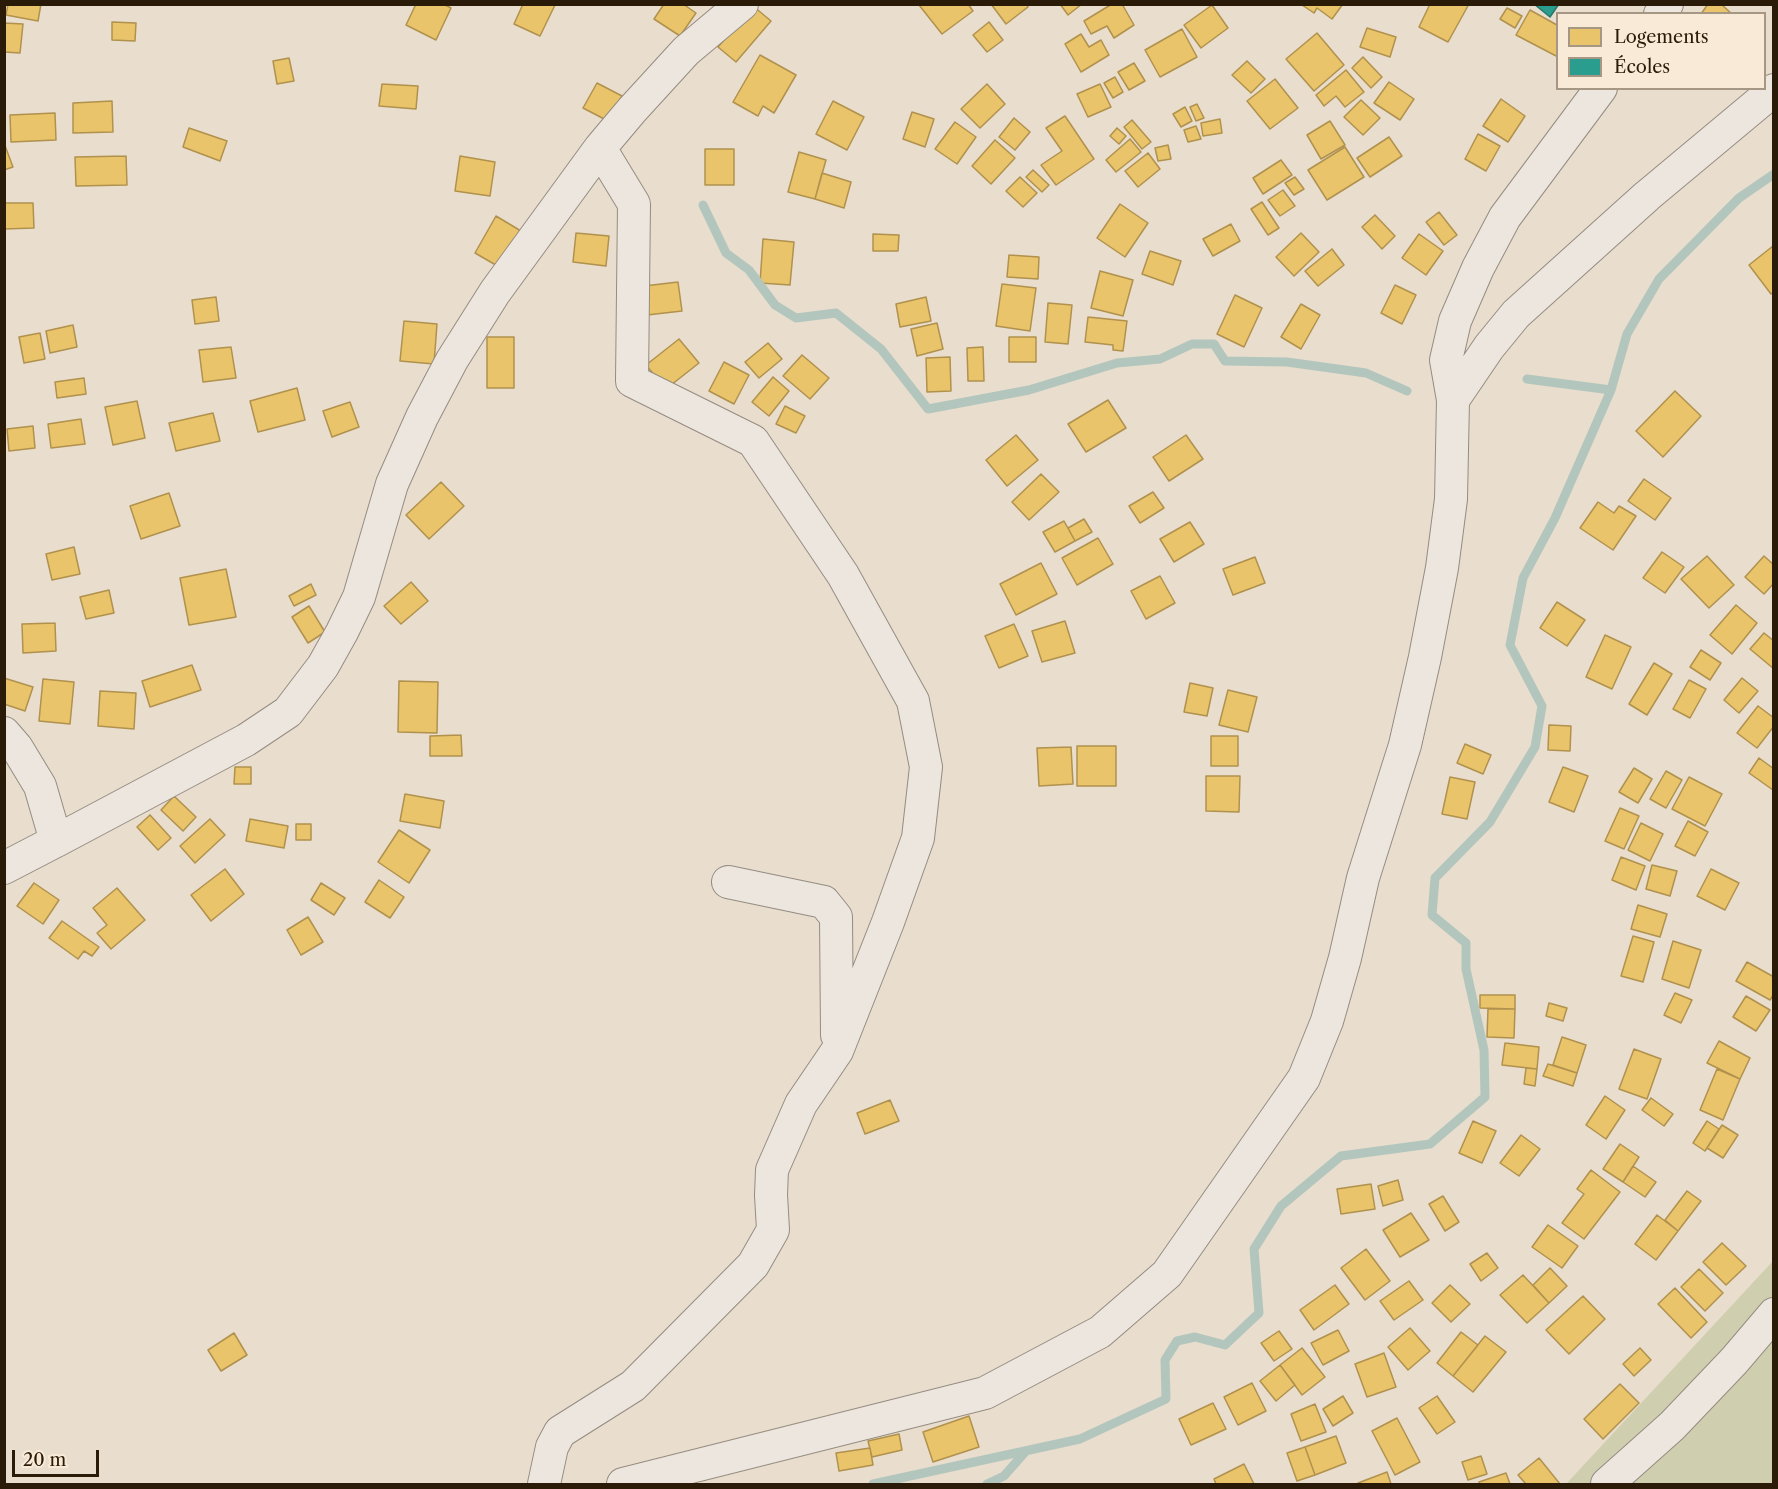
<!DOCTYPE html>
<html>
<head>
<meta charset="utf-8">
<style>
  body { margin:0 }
  #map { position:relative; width:1778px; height:1489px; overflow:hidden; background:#e9ddcd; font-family:"Libre Caslon Text",serif }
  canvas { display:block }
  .frame { position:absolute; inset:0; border:6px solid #2a1b09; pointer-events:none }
  .legend { position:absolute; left:1556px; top:12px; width:210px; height:78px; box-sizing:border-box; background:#f8ead7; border:2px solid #a69785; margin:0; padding:8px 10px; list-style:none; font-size:18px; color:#2a1b09 }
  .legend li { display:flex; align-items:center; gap:12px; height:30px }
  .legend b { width:30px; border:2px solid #a69785 }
  .scale { position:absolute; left:12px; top:1450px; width:87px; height:27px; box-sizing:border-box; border:3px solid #2a1b09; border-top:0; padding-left:8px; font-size:18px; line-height:21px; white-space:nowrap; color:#2a1b09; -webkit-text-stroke:4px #f8ead7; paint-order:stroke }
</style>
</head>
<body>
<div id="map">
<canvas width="1778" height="1489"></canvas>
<div class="frame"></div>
<ul class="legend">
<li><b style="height:16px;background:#e9c46a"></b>Logements</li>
<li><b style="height:16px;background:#2a9d8f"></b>Écoles</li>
</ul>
<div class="scale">20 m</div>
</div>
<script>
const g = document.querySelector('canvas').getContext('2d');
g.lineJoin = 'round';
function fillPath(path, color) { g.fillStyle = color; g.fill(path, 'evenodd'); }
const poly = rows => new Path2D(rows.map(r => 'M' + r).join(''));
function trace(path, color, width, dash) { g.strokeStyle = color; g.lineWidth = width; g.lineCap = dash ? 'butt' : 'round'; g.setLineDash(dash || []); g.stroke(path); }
const green = poly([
  [1773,1261,1773,1484,1566,1484]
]);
const homes = poly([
  [8,4,41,4,38,21,6,15,8,4],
  [416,4,443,4,451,8,436,40,406,25,416,4],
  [523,4,555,5,540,36,514,24,523,4],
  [664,4,683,4,696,13,680,36,654,19,664,4],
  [968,4,973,11,942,34,919,5,968,4],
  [991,4,1027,4,1028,7,1006,24,991,4],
  [1060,4,1082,4,1068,15,1060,4],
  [1112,4,1122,4,1134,25,1114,38,1107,26,1091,34,1084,21,1112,4],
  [1343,4,1332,19,1317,8,1314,13,1302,5,1343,4],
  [1430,4,1469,4,1448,42,1419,27,1430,4],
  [1708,4,1721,4,1732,14,1701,14,1708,4],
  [1212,5,1228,28,1201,48,1184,25,1212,5],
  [753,6,771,21,736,62,718,47,753,6],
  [1507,8,1522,16,1515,28,1500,19,1507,8],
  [1530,10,1557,25,1558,23,1558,57,1516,35,1530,10],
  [112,22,136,23,135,41,112,40,112,22],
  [989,22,1003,40,987,52,973,35,989,22],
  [4,23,23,24,20,53,4,52,4,23],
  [1367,28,1396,37,1390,57,1360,47,1367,28],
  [1182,29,1197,57,1160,77,1145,50,1182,29],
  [1317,33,1344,65,1314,91,1286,59,1317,33],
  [1081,34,1089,47,1101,40,1109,55,1081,72,1065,44,1081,34],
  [760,55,796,75,774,113,763,106,758,116,733,102,760,55],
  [1363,57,1382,77,1371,88,1352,68,1363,57],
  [289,58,294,81,277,84,273,61,289,58],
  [1247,61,1265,79,1251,93,1232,75,1247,61],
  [1134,63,1145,81,1129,90,1118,72,1134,63],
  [1346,70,1364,92,1345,107,1336,96,1324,106,1316,95,1346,70],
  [1115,77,1123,92,1113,98,1104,83,1115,77],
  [1275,79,1298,108,1270,129,1247,101,1275,79],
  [1389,82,1414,99,1400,120,1374,103,1389,82],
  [597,83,622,96,608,121,583,108,597,83],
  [382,84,418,86,416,109,379,106,382,84],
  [987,84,1005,104,980,128,961,109,987,84],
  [1100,84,1111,107,1088,117,1077,94,1100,84],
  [1501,99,1525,116,1508,142,1483,126,1501,99],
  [1361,100,1380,118,1363,135,1344,117,1361,100],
  [112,101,113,132,73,133,73,103,112,101],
  [833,101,864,117,847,150,816,134,833,101],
  [1197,104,1204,118,1196,121,1190,107,1197,104],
  [1185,107,1192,121,1181,127,1173,114,1185,107],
  [912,112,934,119,925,147,903,139,912,112],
  [55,113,56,140,11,142,10,115,55,113],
  [1065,116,1094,159,1056,185,1041,165,1062,151,1046,128,1065,116],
  [1014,118,1030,132,1015,150,999,137,1014,118],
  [1220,119,1222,133,1203,136,1201,123,1220,119],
  [1132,120,1151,142,1142,149,1124,127,1132,120],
  [1330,121,1345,145,1321,159,1307,135,1330,121],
  [955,122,976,137,957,164,935,149,955,122],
  [1196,126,1201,139,1188,142,1184,130,1196,126],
  [189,128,227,141,220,161,183,147,189,128],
  [1117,128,1126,136,1119,144,1110,136,1117,128],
  [1478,134,1500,146,1486,171,1465,159,1478,134],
  [1389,137,1402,156,1370,177,1357,158,1389,137],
  [1130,139,1141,152,1116,172,1106,160,1130,139],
  [995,140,1015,158,991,184,972,166,995,140],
  [4,143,13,167,4,170,4,143],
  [1168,145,1171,159,1158,161,1155,148,1168,145],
  [1345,147,1364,177,1327,200,1308,170,1345,147],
  [705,149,734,149,734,185,705,185,705,149],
  [799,152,826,160,815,199,788,192,799,152],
  [1148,153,1160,169,1138,187,1125,171,1148,153],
  [126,156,127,185,76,186,75,157,126,156],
  [460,156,495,162,490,196,455,191,460,156],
  [1281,160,1292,175,1263,194,1253,178,1281,160],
  [1033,170,1049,185,1042,192,1026,177,1033,170],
  [822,173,851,182,844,208,815,199,822,173],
  [1020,177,1037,193,1023,207,1006,191,1020,177],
  [1295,177,1304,189,1294,195,1285,183,1295,177],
  [1283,190,1295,206,1280,216,1268,200,1283,190],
  [1262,202,1279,228,1268,235,1251,209,1262,202],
  [4,203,33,203,34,228,4,229,4,203],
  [1120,204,1148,223,1125,257,1097,238,1120,204],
  [1439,212,1457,235,1444,245,1426,222,1439,212],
  [1375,215,1395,236,1382,249,1362,227,1375,215],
  [496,216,521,231,501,268,475,253,496,216],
  [1231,224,1240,241,1213,256,1203,239,1231,224],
  [576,233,609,236,606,266,573,262,576,233],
  [1301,233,1319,252,1294,276,1276,257,1301,233],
  [873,234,899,235,898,251,873,251,873,234],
  [1419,234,1443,251,1426,275,1402,258,1419,234],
  [763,239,794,242,790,285,760,283,763,239],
  [1773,246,1774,292,1771,294,1749,265,1773,246],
  [1332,249,1344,265,1318,286,1305,271,1332,249],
  [1150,251,1181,261,1173,285,1142,274,1150,251],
  [1009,255,1039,257,1038,279,1007,277,1009,255],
  [1100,271,1133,280,1123,316,1091,308,1100,271],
  [678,282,682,311,647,315,644,286,678,282],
  [1002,284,1036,288,1030,331,996,326,1002,284],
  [1395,285,1416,295,1402,324,1381,313,1395,285],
  [1235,295,1262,308,1244,347,1217,334,1235,295],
  [216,297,219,321,195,324,192,300,216,297],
  [926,297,931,321,900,327,896,304,926,297],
  [1048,303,1072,305,1068,344,1045,342,1048,303],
  [1301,304,1320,315,1301,349,1281,337,1301,304],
  [1088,317,1127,321,1123,351,1113,350,1113,345,1085,342,1088,317],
  [404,321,437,324,434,364,400,361,404,321],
  [937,323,943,349,917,356,911,329,937,323],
  [73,325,77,347,50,353,46,331,73,325],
  [40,333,45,359,24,363,19,337,40,333],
  [487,337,514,337,514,388,487,388,487,337],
  [1009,337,1036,337,1036,362,1009,362,1009,337],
  [679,339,699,363,666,389,646,365,679,339],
  [768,343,782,359,759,378,745,362,768,343],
  [231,347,236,378,203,382,199,350,231,347],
  [983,347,984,381,968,381,967,348,983,347],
  [802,355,829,378,810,399,783,376,802,355],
  [950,357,951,391,927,392,926,358,950,357],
  [724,362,749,375,734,404,709,391,724,362],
  [773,377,789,391,769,416,752,402,773,377],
  [84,378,86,394,57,398,55,382,84,378],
  [297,388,305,420,258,432,250,401,297,388],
  [1675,391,1701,416,1663,457,1636,431,1675,391],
  [1108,400,1126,428,1086,452,1068,424,1108,400],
  [137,401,145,438,113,445,105,407,137,401],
  [350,402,359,427,332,437,323,411,350,402],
  [785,406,805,416,796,433,776,424,785,406],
  [213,413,220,441,176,451,169,423,213,413],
  [81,419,85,444,51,448,48,424,81,419],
  [33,426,35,448,9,451,7,429,33,426],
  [1016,435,1038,460,1007,486,986,460,1016,435],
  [1186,435,1203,459,1169,481,1153,457,1186,435],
  [1041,474,1059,492,1029,520,1012,502,1041,474],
  [1644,479,1671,498,1655,520,1628,501,1644,479],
  [441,482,464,506,429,539,406,515,441,482],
  [1153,492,1164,508,1140,523,1129,506,1153,492],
  [169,493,180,526,141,539,130,506,169,493],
  [1598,502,1614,513,1619,506,1636,516,1613,550,1580,528,1598,502],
  [1084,519,1092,532,1075,541,1068,528,1084,519],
  [1064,521,1075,541,1055,552,1043,532,1064,521],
  [1190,522,1204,544,1174,562,1160,539,1190,522],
  [1098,538,1113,564,1077,585,1062,558,1098,538],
  [74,547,80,574,52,580,46,554,74,547],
  [1662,552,1684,567,1665,593,1643,578,1662,552],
  [1707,556,1734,585,1709,608,1681,579,1707,556],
  [1764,556,1774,565,1774,583,1764,594,1745,577,1764,556],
  [1255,557,1265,583,1233,595,1223,569,1255,557],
  [1041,563,1057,594,1016,615,1000,584,1041,563],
  [226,569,236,617,189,625,180,578,226,569],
  [1160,576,1175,603,1146,619,1131,591,1160,576],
  [411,582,428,601,401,624,384,606,411,582],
  [311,584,316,595,294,606,289,596,311,584],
  [109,590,114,613,86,619,80,597,109,590],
  [1557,602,1585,620,1567,646,1540,628,1557,602],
  [1736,605,1757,623,1732,654,1710,635,1736,605],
  [309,606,325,632,308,643,292,617,309,606],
  [1065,621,1075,653,1042,662,1032,631,1065,621],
  [55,623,56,651,23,653,22,624,55,623],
  [1014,624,1028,656,999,668,985,636,1014,624],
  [1764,633,1774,641,1774,669,1750,649,1764,633],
  [1605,635,1631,647,1612,689,1586,677,1605,635],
  [1701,650,1721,663,1710,680,1690,667,1701,650],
  [1654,663,1672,674,1647,715,1629,704,1654,663],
  [192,665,201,690,150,707,142,681,192,665],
  [4,678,33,687,25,711,4,704,4,678],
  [1742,678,1758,691,1739,713,1724,700,1742,678],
  [43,679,74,682,70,724,39,721,43,679],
  [1689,680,1706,689,1690,718,1673,709,1689,680],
  [399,681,438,682,437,733,398,732,399,681],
  [1190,683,1213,688,1207,716,1184,712,1190,683],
  [1228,690,1257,697,1248,732,1219,725,1228,690],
  [100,691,136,693,134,729,98,726,100,691],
  [1758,706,1774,718,1774,726,1757,748,1737,733,1758,706],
  [1549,725,1571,726,1570,751,1548,750,1549,725],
  [461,735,462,756,430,756,430,736,461,735],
  [1211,736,1238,736,1238,766,1211,766,1211,736],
  [1465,744,1491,755,1483,774,1457,763,1465,744],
  [1077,746,1116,746,1116,786,1077,786,1077,746],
  [1071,747,1073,784,1039,786,1037,748,1071,747],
  [1759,758,1774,769,1773,790,1749,773,1759,758],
  [235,767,251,767,251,784,234,784,235,767],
  [1563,767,1588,776,1574,812,1549,802,1563,767],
  [1634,768,1652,779,1638,803,1619,792,1634,768],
  [1666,771,1682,780,1666,808,1650,799,1666,771],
  [1206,776,1240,776,1239,812,1206,811,1206,776],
  [1450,777,1475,782,1467,819,1442,814,1450,777],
  [1689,777,1722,794,1705,826,1672,809,1689,777],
  [405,794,444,801,440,828,400,821,405,794],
  [174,796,196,817,183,831,161,810,174,796],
  [1620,808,1639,816,1624,849,1605,841,1620,808],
  [150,815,171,838,158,850,137,827,150,815],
  [210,819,225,835,195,863,180,846,210,819],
  [250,819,288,826,284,848,246,841,250,819],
  [1688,821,1708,832,1695,856,1675,846,1688,821],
  [1641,823,1663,834,1650,861,1628,850,1641,823],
  [296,824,311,824,311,840,296,840,296,824],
  [399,830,430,850,409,883,378,862,399,830],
  [1621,857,1645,866,1636,890,1612,880,1621,857],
  [1652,865,1677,871,1670,896,1646,889,1652,865],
  [225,869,244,894,211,921,191,895,225,869],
  [1711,869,1739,883,1725,910,1697,896,1711,869],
  [379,880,404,897,390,918,365,902,379,880],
  [34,883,59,900,43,924,17,906,34,883],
  [321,883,345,898,334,915,311,900,321,883],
  [117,888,145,920,111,949,97,933,107,925,93,908,117,888],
  [1638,905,1667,914,1660,937,1631,929,1638,905],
  [308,917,323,942,301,955,287,930,308,917],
  [62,921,99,947,92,956,84,951,78,959,49,938,62,921],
  [1633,936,1654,942,1643,982,1621,976,1633,936],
  [1673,941,1701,950,1689,988,1662,979,1673,941],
  [1747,962,1774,977,1774,994,1770,1000,1736,981,1747,962],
  [1675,993,1692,1000,1681,1023,1664,1015,1675,993],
  [1480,995,1515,995,1515,1009,1480,1008,1480,995],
  [1746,996,1770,1010,1756,1031,1733,1017,1746,996],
  [1549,1003,1567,1008,1563,1021,1546,1016,1549,1003],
  [1488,1009,1515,1009,1514,1038,1487,1037,1488,1009],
  [1562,1037,1586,1045,1577,1073,1553,1065,1562,1037],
  [1719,1041,1750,1058,1740,1079,1707,1063,1719,1041],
  [1505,1043,1539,1047,1537,1069,1502,1065,1505,1043],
  [1634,1049,1661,1059,1647,1099,1619,1089,1634,1049],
  [1548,1064,1577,1073,1573,1086,1543,1076,1548,1064],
  [1526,1068,1537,1069,1535,1086,1524,1084,1526,1068],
  [1717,1069,1740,1079,1723,1120,1700,1110,1717,1069],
  [1605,1096,1625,1110,1606,1139,1586,1125,1605,1096],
  [1651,1098,1673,1114,1664,1126,1642,1110,1651,1098],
  [890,1100,899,1121,865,1134,857,1113,890,1100],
  [1473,1121,1496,1131,1482,1163,1459,1153,1473,1121],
  [1707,1121,1719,1129,1705,1151,1693,1143,1707,1121],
  [1722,1125,1738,1135,1723,1158,1707,1148,1722,1125],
  [1521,1135,1540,1149,1519,1176,1500,1163,1521,1135],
  [1620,1144,1639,1157,1623,1182,1603,1169,1620,1144],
  [1633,1166,1656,1182,1645,1197,1623,1182,1633,1166],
  [1591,1170,1620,1192,1584,1239,1562,1223,1584,1194,1577,1189,1591,1170],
  [1398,1180,1403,1200,1383,1206,1378,1186,1398,1180],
  [1371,1184,1375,1209,1341,1214,1337,1189,1371,1184],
  [1687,1191,1701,1201,1678,1231,1665,1220,1687,1191],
  [1443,1196,1459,1222,1445,1231,1429,1204,1443,1196],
  [1411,1213,1429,1240,1400,1257,1383,1230,1411,1213],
  [1657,1215,1678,1231,1656,1260,1635,1244,1657,1215],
  [1548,1225,1578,1246,1562,1268,1532,1247,1548,1225],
  [1722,1243,1746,1266,1726,1285,1703,1262,1722,1243],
  [1366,1249,1390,1281,1365,1300,1341,1268,1366,1249],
  [1487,1253,1498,1268,1481,1281,1470,1264,1487,1253],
  [1550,1268,1567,1286,1549,1303,1533,1285,1550,1268],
  [1699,1269,1723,1293,1705,1311,1681,1287,1699,1269],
  [1523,1275,1549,1303,1527,1323,1500,1295,1523,1275],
  [1409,1281,1423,1300,1394,1320,1380,1301,1409,1281],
  [1335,1285,1349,1304,1314,1330,1300,1310,1335,1285],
  [1450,1285,1470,1304,1451,1322,1432,1303,1450,1285],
  [1675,1288,1707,1322,1691,1338,1658,1304,1675,1288],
  [1583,1296,1605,1319,1569,1354,1546,1330,1583,1296],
  [1410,1328,1430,1351,1408,1370,1388,1347,1410,1328],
  [1338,1330,1349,1351,1323,1365,1311,1343,1338,1330],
  [1279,1331,1292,1349,1274,1361,1261,1343,1279,1331],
  [1461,1332,1478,1345,1453,1376,1437,1363,1461,1332],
  [234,1333,247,1355,221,1371,208,1350,234,1333],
  [1485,1336,1506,1352,1473,1392,1453,1376,1485,1336],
  [1302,1348,1325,1377,1302,1395,1280,1365,1302,1348],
  [1640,1348,1651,1360,1634,1376,1623,1364,1640,1348],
  [1384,1353,1396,1387,1367,1397,1355,1364,1384,1353],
  [1280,1365,1295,1385,1276,1401,1260,1381,1280,1365],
  [1252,1383,1266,1411,1238,1425,1224,1397,1252,1383],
  [1620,1384,1639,1403,1603,1439,1584,1419,1620,1384],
  [1343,1396,1353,1413,1333,1426,1323,1409,1343,1396],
  [1437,1396,1455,1422,1437,1434,1419,1408,1437,1396],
  [1213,1403,1226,1429,1191,1445,1179,1419,1213,1403],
  [1315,1404,1326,1432,1301,1441,1291,1414,1315,1404],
  [969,1416,979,1447,933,1462,923,1432,969,1416],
  [1397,1418,1420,1462,1395,1475,1372,1431,1397,1418],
  [899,1434,902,1450,872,1457,868,1441,899,1434],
  [1336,1436,1346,1463,1315,1475,1305,1447,1336,1436],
  [1305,1447,1315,1475,1297,1481,1287,1453,1305,1447],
  [870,1448,873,1465,839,1471,836,1453,870,1448],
  [1481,1456,1487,1474,1468,1480,1462,1462,1481,1456],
  [1539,1458,1560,1484,1526,1484,1518,1475,1539,1458],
  [1244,1464,1254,1484,1216,1484,1214,1479,1244,1464],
  [1387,1472,1391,1484,1359,1484,1358,1483,1387,1472],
  [1506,1473,1510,1484,1479,1484,1479,1482,1506,1473]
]);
const schools = poly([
  [1534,4,1559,4,1550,17,1534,4]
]);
const stream = poly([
  [703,205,726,253,749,270,775,305,796,318,836,313,881,349,928,409,1029,390,1117,363,1160,359,1192,344,1214,344,1225,361,1287,362,1366,373,1407,391],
  [1527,379,1611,390],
  [873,1484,1080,1439,1166,1399,1165,1360,1177,1341,1195,1337,1225,1345,1259,1313,1254,1249,1281,1206,1341,1156,1430,1144,1485,1097,1484,1050,1466,969,1466,943,1432,915,1435,878,1490,822,1535,747,1542,706,1510,645,1523,578,1555,518,1611,390,1627,334,1659,279,1739,198,1774,174],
  [987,1484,1004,1476,1026,1451]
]);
const minor = poly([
  [1660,14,1667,4],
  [1453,400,1489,347,1516,314,1647,196,1774,90],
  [4,733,17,748,40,786,56,841,246,740,288,712,323,666,342,632,359,597,392,484,422,417,452,360,495,292,600,148,632,110,686,51,742,4],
  [4,868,56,841],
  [728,882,824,902,836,917,837,1035],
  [544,1484,552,1447,560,1432,633,1386,753,1265,773,1230,771,1195,772,1170,801,1104,837,1051,888,922,918,838,926,767,913,701,843,575,753,441,632,381,634,204,600,148],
  [623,1484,985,1393,1100,1332,1167,1274,1304,1078,1327,1021,1345,958,1363,878,1405,745,1425,657,1442,568,1451,499,1453,400,1446,360,1455,321,1478,268,1505,217,1601,88],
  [1607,1484,1672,1426,1734,1361,1774,1314]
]);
fillPath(green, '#cfceae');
fillPath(homes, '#e9c46a');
trace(homes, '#b0914d', 1.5);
fillPath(schools, '#2a9d8f');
trace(schools, '#2a7667', 1.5);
trace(stream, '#b3c6bd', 9);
trace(minor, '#958c81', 34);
trace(minor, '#ece6df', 32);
</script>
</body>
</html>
